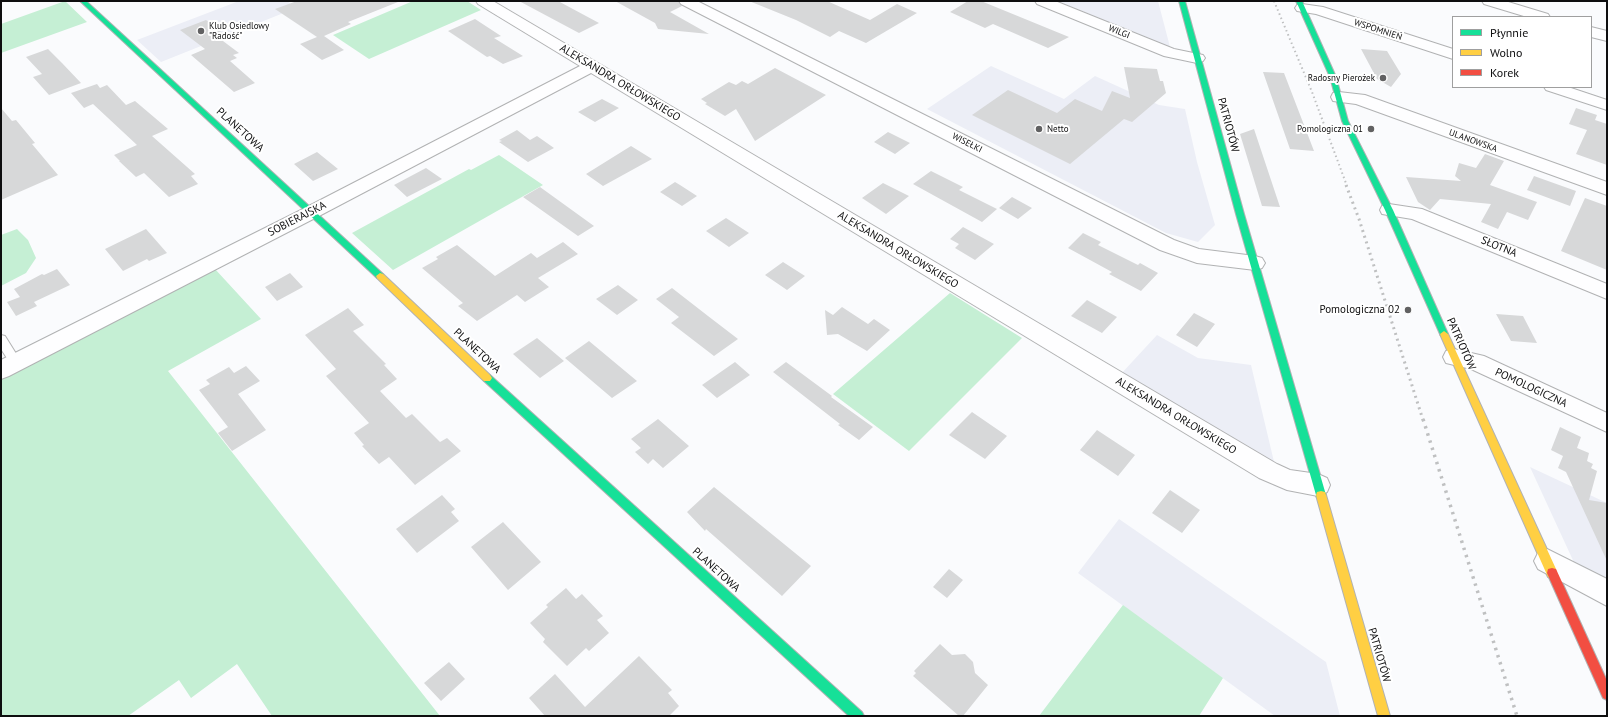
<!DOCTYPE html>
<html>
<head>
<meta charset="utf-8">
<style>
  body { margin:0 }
  #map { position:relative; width:1608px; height:717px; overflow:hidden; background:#fafbfd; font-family:"PT Sans",sans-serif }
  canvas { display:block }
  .frame { position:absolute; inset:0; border:2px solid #0e0e0f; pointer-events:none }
  .legend { position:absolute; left:1452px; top:16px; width:140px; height:72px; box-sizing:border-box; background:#fff; border:1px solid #9f9f9f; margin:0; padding:5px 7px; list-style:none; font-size:12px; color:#0e0e0f }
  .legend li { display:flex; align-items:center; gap:8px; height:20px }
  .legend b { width:20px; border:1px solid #9f9f9f }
</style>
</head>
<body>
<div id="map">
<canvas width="1608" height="717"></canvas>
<div class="frame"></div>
<ul class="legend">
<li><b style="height:5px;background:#16e098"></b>Płynnie</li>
<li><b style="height:5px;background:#ffcf43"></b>Wolno</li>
<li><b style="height:5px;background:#f24e42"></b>Korek</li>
</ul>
</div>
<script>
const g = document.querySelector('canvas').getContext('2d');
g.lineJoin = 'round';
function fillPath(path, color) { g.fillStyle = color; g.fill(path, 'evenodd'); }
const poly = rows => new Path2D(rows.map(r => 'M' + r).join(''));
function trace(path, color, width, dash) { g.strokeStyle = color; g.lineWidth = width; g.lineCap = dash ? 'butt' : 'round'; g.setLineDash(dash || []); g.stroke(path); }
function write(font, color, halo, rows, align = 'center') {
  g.font = font + ' "PT Sans",sans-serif'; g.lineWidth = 4; g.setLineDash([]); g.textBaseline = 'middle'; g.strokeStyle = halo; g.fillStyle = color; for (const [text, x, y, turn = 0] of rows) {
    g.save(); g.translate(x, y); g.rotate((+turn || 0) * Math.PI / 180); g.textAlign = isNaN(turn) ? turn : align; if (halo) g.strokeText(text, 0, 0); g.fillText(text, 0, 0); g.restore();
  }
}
const built = poly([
  [239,1,287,1,296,8,161,62,137,40],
  [1057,1,1158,1,1170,47],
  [991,66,1064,99,1095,76,1159,105,1185,109,1197,162,1215,225,1198,242,1166,233,927,109],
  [1157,335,1198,358,1251,365,1275,466,1120,375],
  [1530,467,1607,503,1607,585,1577,569],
  [1119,519,1326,662,1340,716,1275,716,1078,573]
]);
const green = poly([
  [65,1,87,22,1,53,1,24],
  [413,1,467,1,481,10,369,59,333,35],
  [499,155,543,185,393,270,352,233,469,169,471,170],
  [17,229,28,240,36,258,26,273,1,286,1,235],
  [215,269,261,319,168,371,440,716,272,716,237,664,191,698,179,680,128,716,1,716,1,378],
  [950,293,1022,338,909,451,833,394],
  [1123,605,1223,678,1199,716,1039,716]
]);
const building = poly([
  [297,1,397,1,398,2,348,22,351,24,324,36,344,50,322,60,300,44,317,37,275,9],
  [519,1,558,1,599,23,579,33],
  [615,1,678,1,682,6,670,12,709,34,658,29,655,23],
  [749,1,827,1,870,20,897,4,917,13,866,43,839,31,830,37,796,20],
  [968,1,981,1,1069,37,1048,48,993,24,985,28,950,12],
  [475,19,501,36,494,38,523,56,503,64,490,56,487,57,448,31],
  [206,20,226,36,219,38,239,53,233,55,237,58,230,61,255,83,234,92,191,55,205,49,180,30],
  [48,49,62,63,81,83,49,95,33,77,42,74,26,57],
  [1361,49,1387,51,1401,74,1391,87,1377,79],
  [1124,67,1157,69,1160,81,1163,81,1166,93,1132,122,1124,119,1070,164,972,115,1008,90,1057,113,1075,99,1102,111,1112,91,1130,98],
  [775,68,826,95,755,141,736,109,725,116,705,104,707,103,701,99,729,82,736,85,742,81,748,84],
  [1263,72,1284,73,1314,151,1290,149],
  [97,84,100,88,107,85,126,105,135,101,168,129,152,136,195,174,191,176,198,184,169,197,144,173,136,177,119,161,120,161,114,155,137,145,93,104,84,108,71,93],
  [602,99,619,108,595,122,578,112],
  [1,108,12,121,16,120,35,143,32,144,58,175,1,200],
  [1576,108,1597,115,1595,120,1607,124,1607,165,1576,154,1587,130,1569,124],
  [1254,129,1280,207,1262,206,1240,134],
  [517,130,530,140,537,136,554,148,528,162,499,142,502,141,499,140],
  [888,132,910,143,895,154,874,142],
  [631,146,652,159,603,186,586,174],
  [317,152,338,169,313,181,294,164],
  [1485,154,1504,161,1490,185,1537,202,1528,220,1507,212,1498,229,1481,222,1491,204,1440,199,1430,210,1418,202,1406,177,1461,181,1455,176,1459,163,1476,168],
  [426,168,442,179,407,197,394,185],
  [931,171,963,187,959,190,997,209,982,222,913,184],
  [1534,176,1576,191,1570,206,1527,190],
  [675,182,680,185,697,196,682,206,660,192],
  [883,183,909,196,886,214,862,198],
  [540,187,594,226,578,236,523,197],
  [1012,197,1032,208,1018,219,999,208],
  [1585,198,1607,206,1607,270,1561,251],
  [726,218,749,233,729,247,706,231],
  [963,227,994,244,975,260,955,248,959,244,950,239],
  [146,229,167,253,149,261,147,259,123,271,105,249],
  [1083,233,1101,242,1098,245,1138,265,1140,263,1158,273,1141,291,1109,274,1112,272,1068,248],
  [563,242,578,254,538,278,549,287,525,302,517,295,477,321,458,306,463,303,422,268,438,259,436,257,457,245,495,276,531,253,537,258],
  [783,262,805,276,787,290,765,275],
  [57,269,70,285,34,302,37,306,16,316,7,302,20,297,14,289,42,274,44,275],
  [290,273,303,287,277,301,265,287],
  [618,285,638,300,617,315,596,299],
  [672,288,708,316,738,339,714,356,671,323,679,317,656,299],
  [1087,300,1117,317,1102,333,1071,316],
  [842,307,868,324,874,319,890,330,867,351,838,334,827,335,825,310,833,315],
  [348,308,364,325,353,331,386,364,384,365,397,379,380,391,406,418,412,414,440,442,447,438,461,451,415,485,389,457,379,464,362,446,364,445,354,433,369,423,326,376,336,369,305,335],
  [1194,313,1215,324,1197,347,1176,335],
  [1496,314,1523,316,1537,343,1511,341],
  [537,338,564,361,540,378,513,354],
  [589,341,637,381,612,398,565,358],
  [735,362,750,375,717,398,702,385],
  [786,362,832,396,831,397,873,427,859,440,838,425,840,424,773,372],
  [246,366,260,381,238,394,266,430,232,451,218,433,228,427,199,390,210,384,206,380,229,367,234,373],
  [972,412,1007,436,985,459,949,435],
  [658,419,689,446,663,468,653,459,648,464,635,452,641,448,631,439],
  [1560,427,1581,437,1577,448,1589,453,1587,461,1593,464,1591,468,1597,471,1589,500,1607,503,1607,561,1566,472,1558,468,1563,456,1551,450],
  [1097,430,1135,455,1118,476,1080,450],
  [714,487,811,566,782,596,706,529,705,531,687,512],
  [1170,490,1200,510,1182,533,1152,513],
  [442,495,455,509,451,512,459,521,417,553,396,529],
  [503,522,541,562,508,590,471,547],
  [949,569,963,580,947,598,933,587],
  [566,588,576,599,582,594,603,616,597,620,609,633,589,651,586,648,567,666,543,642,545,639,530,623,548,607,546,605],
  [940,644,952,655,965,654,973,662,975,673,988,685,963,716,959,716,913,676,916,673,914,671],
  [639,656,672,690,668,693,679,706,669,716,545,716,529,698,555,674,585,707],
  [449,662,465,679,441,701,424,683]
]);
const lane = poly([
  [1,335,5,336,20,360,22,363,20,366,16,368,12,366,1,349,1,335]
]);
const street = poly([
  [476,1,493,1,1277,464,1290,470,1318,474,1327,478,1330,485,1327,492,1318,496,1287,490,1259,478,591,73,319,216,9,376,1,379,1,360,305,208,580,66,478,4,476,1],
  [679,1,697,1,1174,240,1199,249,1255,256,1262,258,1265,263,1262,268,1255,270,1197,263,1160,250,681,4,679,1],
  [1035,1,1055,1,1174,49,1203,55,1205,58,1203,61,1197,63,1164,56,1037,4,1035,1],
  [1482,1,1505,1,1548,14,1550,17,1527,17,1484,4,1482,1],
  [1302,4,1323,7,1453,49,1453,59,1316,14,1297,11,1295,8,1297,5,1302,4],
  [1591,27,1607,31,1607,41,1591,37,1591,27],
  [1544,87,1568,87,1607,100,1607,110,1546,90,1544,87],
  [1339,92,1365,95,1607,182,1607,195,1356,104,1333,101,1331,97,1333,93,1339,92],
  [1389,204,1422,209,1607,284,1607,299,1412,219,1382,214,1380,210,1382,206,1389,204],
  [1454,349,1484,356,1607,413,1607,432,1471,369,1446,363,1443,357,1446,351,1454,349],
  [1547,549,1607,579,1607,606,1538,569,1534,561,1538,553,1547,549]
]);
const fast = poly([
  [80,1,86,1,383,274,384,276,383,278,377,278,80,1],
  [1179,1,1185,1,1244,214,1326,495,1325,498,1321,499,1317,498,1316,495,1236,214,1179,1],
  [1296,1,1302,1,1336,77,1348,121,1393,210,1448,334,1447,336,1441,336,1440,334,1385,210,1342,121,1330,77,1296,1],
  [487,374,490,375,862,712,864,716,849,716,484,381,482,378,484,375,487,374]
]);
const slow = poly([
  [380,273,383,274,490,375,492,378,490,381,484,381,377,278,376,276,380,273],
  [1444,331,1448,334,1556,569,1557,573,1556,577,1552,578,1548,577,1440,334,1444,331],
  [1321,491,1325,492,1326,495,1390,716,1378,716,1316,495,1317,492,1321,491]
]);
const jam = poly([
  [1552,568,1556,569,1607,681,1607,700,1603,698,1547,573,1548,569,1552,568]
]);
const railFar2 = poly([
  [1274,1,1312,92,1347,186]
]);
const railFar1 = poly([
  [1346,185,1359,219,1423,420]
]);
const rail = poly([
  [1423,419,1517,716]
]);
const markers = [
  [201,31,4,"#616162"],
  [1383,78,4,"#616162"],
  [1039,129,4,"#616162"],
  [1371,129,4,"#616162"],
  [1408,310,4,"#616162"]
];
const farPoinames = [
  ["Klub Osiedlowy",209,26],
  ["\"Radość\"",209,36],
  ["Radosny Pierożek",1375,78,"right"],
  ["Netto",1047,129],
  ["Pomologiczna 01",1363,129,"right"]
];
const farStreetnames = [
  ["WSPOMNIEŃ",1378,30,18],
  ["WILGI",1119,32,22],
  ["ULANOWSKA",1473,141,20],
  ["WISEŁKI",967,143,27]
];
const streetNames = [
  ["ALEKSANDRA ORŁOWSKIEGO",620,83,31],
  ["PATRIOTÓW",1228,125,75],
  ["PLANETOWA",240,130,42],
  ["SOBIERAJSKA",297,219,-27],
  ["SŁOTNA",1499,247,22],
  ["ALEKSANDRA ORŁOWSKIEGO",898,250,31],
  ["PATRIOTÓW",1461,344,66],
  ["PLANETOWA",477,351,43],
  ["POMOLOGICZNA",1531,388,25],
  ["ALEKSANDRA ORŁOWSKIEGO",1176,416,31],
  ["PLANETOWA",716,570,42],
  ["PATRIOTÓW",1379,655,74]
];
const poiNames = [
  ["Pomologiczna 02",1400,310]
];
fillPath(built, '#eceef6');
fillPath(green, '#c5efd4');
fillPath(building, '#d7d8d9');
trace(lane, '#b1b2b3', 2);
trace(street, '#b1b2b3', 2);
trace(fast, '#b1b2b3', 2);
trace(slow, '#b1b2b3', 2);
trace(jam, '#b1b2b3', 2);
fillPath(lane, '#fefeff');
fillPath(street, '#fefeff');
fillPath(fast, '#16e098');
fillPath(slow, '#ffcf43');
fillPath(jam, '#f24e42');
trace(railFar2, '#bfc0c1', 2, [1.5, 3]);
trace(railFar1, '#bfc0c1', 3, [2, 4]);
trace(rail, '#bfc0c1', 3.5, [2.5, 5]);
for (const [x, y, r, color] of markers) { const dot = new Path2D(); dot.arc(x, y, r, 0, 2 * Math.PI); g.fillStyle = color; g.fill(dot); trace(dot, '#fff', 1.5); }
write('9px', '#0e0e0f', '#fff', farPoinames, 'left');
write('9px', '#0e0e0f', '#fff', farStreetnames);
write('11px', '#0e0e0f', '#fff', streetNames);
write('11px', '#0e0e0f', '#fff', poiNames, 'right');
</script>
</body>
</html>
